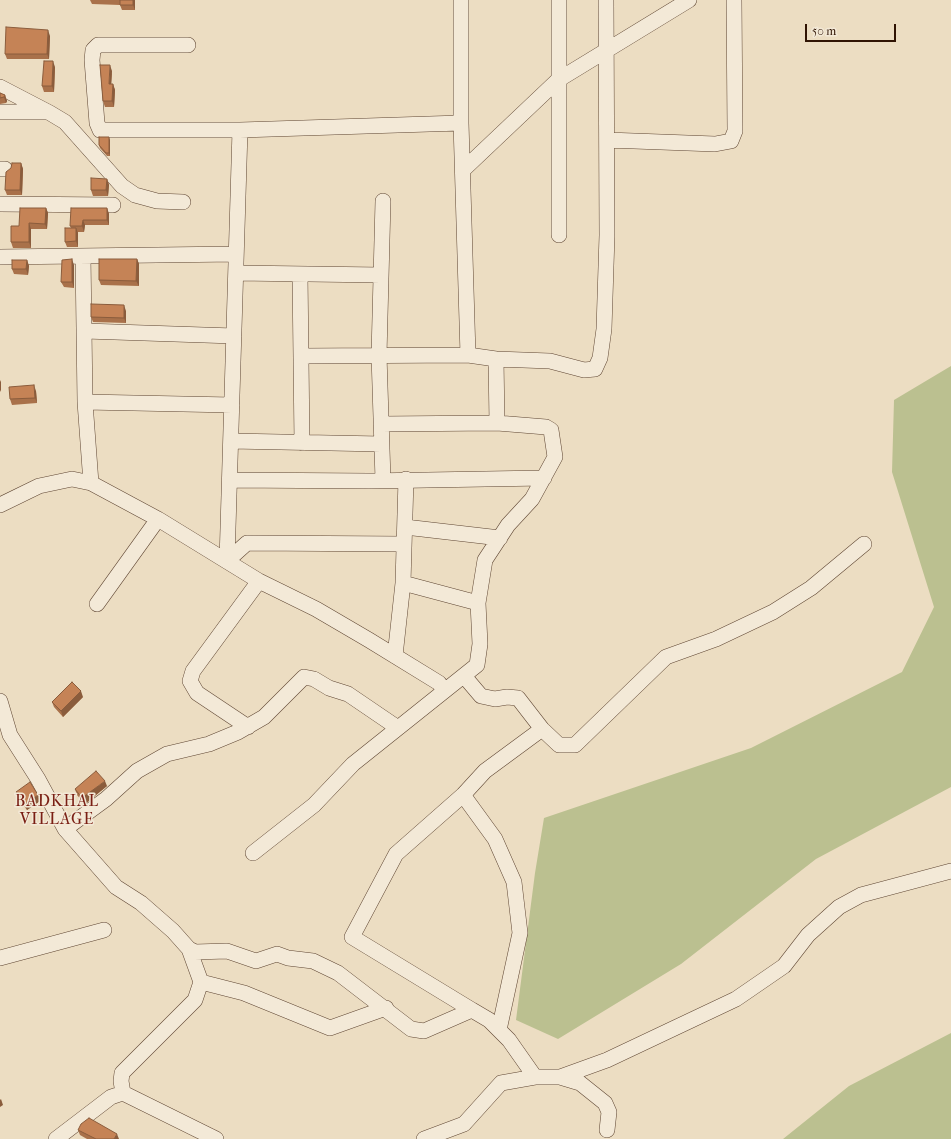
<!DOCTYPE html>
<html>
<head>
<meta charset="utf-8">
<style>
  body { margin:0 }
  #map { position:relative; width:951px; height:1139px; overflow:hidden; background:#ecddc2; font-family:"IM FELL French Canon",serif }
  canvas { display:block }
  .scale { position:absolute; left:805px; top:24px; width:91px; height:18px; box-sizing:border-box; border:2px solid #301403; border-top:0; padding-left:5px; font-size:12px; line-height:14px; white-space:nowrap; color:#301403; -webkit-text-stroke:3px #f3e9d7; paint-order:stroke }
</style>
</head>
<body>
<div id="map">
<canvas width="951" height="1139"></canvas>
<div class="scale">50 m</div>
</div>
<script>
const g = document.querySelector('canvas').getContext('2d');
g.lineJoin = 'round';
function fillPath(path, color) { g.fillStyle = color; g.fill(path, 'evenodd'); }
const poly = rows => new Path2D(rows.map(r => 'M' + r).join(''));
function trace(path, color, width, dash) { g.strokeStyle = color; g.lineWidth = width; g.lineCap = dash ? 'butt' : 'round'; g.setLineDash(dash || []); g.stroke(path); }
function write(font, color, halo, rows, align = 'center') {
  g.font = font + ' "IM FELL French Canon",serif'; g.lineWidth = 3; g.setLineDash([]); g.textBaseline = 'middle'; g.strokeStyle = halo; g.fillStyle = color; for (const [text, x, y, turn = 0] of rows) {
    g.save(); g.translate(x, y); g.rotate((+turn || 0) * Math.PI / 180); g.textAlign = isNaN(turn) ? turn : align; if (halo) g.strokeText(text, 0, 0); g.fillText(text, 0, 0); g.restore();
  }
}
const green = poly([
  [951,366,951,787,816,859,681,964,558,1039,516,1020,535,873,544,818,751,748,902,672,934,607,892,472,894,400],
  [951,1033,951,1139,783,1139,849,1086]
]);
const minor = poly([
  [461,0,461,123,468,355],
  [559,0,559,235],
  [188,45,98,45,93,50,92,60,97,123,100,130,240,130,461,123],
  [0,87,50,113,65,122,122,186,135,195,157,201,183,202],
  [0,112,47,112],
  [607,140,715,144,731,141,735,131,734,0],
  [0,169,5,169],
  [463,170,558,80,689,0],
  [0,204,113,205],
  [83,256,85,402,91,483],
  [0,257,236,254],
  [236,273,381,275],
  [300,274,302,443],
  [85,331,234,336],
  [301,356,468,355,496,359,550,361,584,370,595,369,600,358,604,329,607,235,606,0],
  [496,359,497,423],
  [85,402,232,405],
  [231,441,381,444],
  [230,480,369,481,544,478],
  [383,480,379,355,383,201],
  [0,505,39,486,72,479,91,483,158,519,259,581,316,609,369,640,439,683,444,690],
  [405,527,500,538],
  [227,561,240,130],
  [227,561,247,543,404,544],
  [403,583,478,603],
  [97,604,158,519],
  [395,656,403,583,406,479],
  [464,676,481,696,495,699,507,697,518,698,542,729,559,745,575,745,666,657,716,639,773,612,811,588,864,544],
  [0,701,10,735,38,779,65,829,116,887,141,903,173,931,189,949,195,952,227,951,256,961,277,954,288,958,313,961,338,973,411,1029,424,1031,472,1010,489,1020,509,1040,535,1077],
  [248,727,197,693,190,681,193,671,259,581],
  [463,795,495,839,514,882,520,933,499,1030],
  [65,829,106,799,137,771,167,754,209,744,238,732,264,717,304,677,314,679,329,688,348,694,398,728],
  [253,853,314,805,353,764,477,665,480,644,478,603,485,560,508,525,532,499,555,457,551,430,546,427,497,423,381,424],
  [189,949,201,982,244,993,330,1028,386,1008],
  [0,958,104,930],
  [472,1010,352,937,396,854,463,795,485,771,542,729],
  [560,1077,580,1083,605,1103,609,1112,607,1130],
  [123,1093,121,1081,122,1073,195,1000,201,982],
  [56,1139,111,1097,123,1093,216,1139],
  [424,1139,464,1124,501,1083,535,1077,560,1077,607,1060,736,999,784,966,808,935,839,907,861,895,951,871]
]);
const wall = poly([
  [90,0,135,0,135,10,122,10,120,5,92,4],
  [50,36,49,59,7,59,5,54],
  [55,67,54,92,44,92,42,86],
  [112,71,111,84,113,84,115,90,114,107,105,107,103,101],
  [0,93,5,95,7,101,6,103,0,104],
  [110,140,110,156,107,156,100,148,99,145],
  [21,163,23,169,22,195,7,195,5,190],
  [107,179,109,185,108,196,93,196,91,190],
  [46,208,48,213,47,229,31,229,31,248,13,248,11,242,19,226],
  [107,208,109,214,109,225,85,225,84,232,78,232,78,247,67,247,65,242,71,228,70,226],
  [137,259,139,264,139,286,101,285,99,280],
  [27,260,29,266,28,275,14,274,12,269],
  [74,265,74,288,64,287,61,282],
  [126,311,126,323,93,322,91,317],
  [36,391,37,403,12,405,10,399],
  [83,697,63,717,54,707,52,702],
  [107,786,85,804,77,795,75,789],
  [16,792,40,801,27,810,18,798],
  [78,1130,119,1139,87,1139,80,1135]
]);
const shadedWall = poly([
  [133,0,135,0,135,10,133,5],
  [48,30,50,36,49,59,47,54],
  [53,61,55,67,54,92,52,86],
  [110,65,112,71,111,89,109,84],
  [113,84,115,90,114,107,112,101],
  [5,95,7,101,6,103,4,97],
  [109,137,110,140,110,156,109,153],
  [21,163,23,169,22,195,20,190],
  [107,179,109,185,108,196,106,190],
  [46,208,48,213,47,229,45,224],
  [107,208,109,214,109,225,107,220],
  [83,220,85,225,84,232,82,226],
  [29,223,31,229,31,248,29,242],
  [76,228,78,233,78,247,76,241],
  [72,259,74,265,74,288,72,282],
  [137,259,139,264,139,286,136,281],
  [27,260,29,266,28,275,26,269],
  [124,305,126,311,126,323,124,318],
  [0,380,1,382,1,392,0,390],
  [34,385,36,391,37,403,35,398],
  [81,691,83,697,63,717,61,711],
  [105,781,107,786,85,804,82,798],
  [38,795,40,801,27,810,25,804],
  [1,1099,3,1105,0,1107,0,1100],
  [117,1134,119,1139,114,1139]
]);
const building = poly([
  [120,0,133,0,133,5,120,5,120,0],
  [6,27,48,30,47,54,5,54,6,27],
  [44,61,53,61,52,86,42,86,44,61],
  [100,65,110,65,109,84,113,84,112,101,103,101,100,65],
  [0,93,5,95,4,97,0,98,0,93],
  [99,137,109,137,109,153,106,153,99,145,99,137],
  [12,163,21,163,20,190,5,190,6,172,11,168,12,163],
  [91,178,107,179,106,190,91,190,91,178],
  [20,208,46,208,45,224,29,223,29,242,11,242,11,226,19,226,20,208],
  [71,208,107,208,107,220,83,220,82,226,70,226,71,208],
  [65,228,76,228,76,241,65,242,65,228],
  [72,259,72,282,61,282,62,260,72,259],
  [99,259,137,259,136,281,99,280,99,259],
  [12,260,27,260,26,269,12,269,12,260],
  [91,304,124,305,124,318,91,317,91,304],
  [34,385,35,398,10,399,9,387,34,385],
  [72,682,81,691,61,711,52,702,72,682],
  [96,771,105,781,82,798,75,789,96,771],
  [30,782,38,795,25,804,16,792,30,782],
  [89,1118,117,1134,114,1139,96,1139,78,1130,81,1124,89,1118]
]);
const neighbourhoodNames = [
  ["BADKHAL",57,802],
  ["VILLAGE",57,820]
];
fillPath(green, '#bbc090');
trace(minor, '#5f4633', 16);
trace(minor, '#f3e9d7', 15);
fillPath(wall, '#a9714a');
fillPath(shadedWall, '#8a5c3c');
fillPath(building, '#c58356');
trace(building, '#8a5c3c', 1);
g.letterSpacing = '1px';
write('16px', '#7a1f14', '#f3e9d7', neighbourhoodNames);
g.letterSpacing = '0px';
</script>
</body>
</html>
